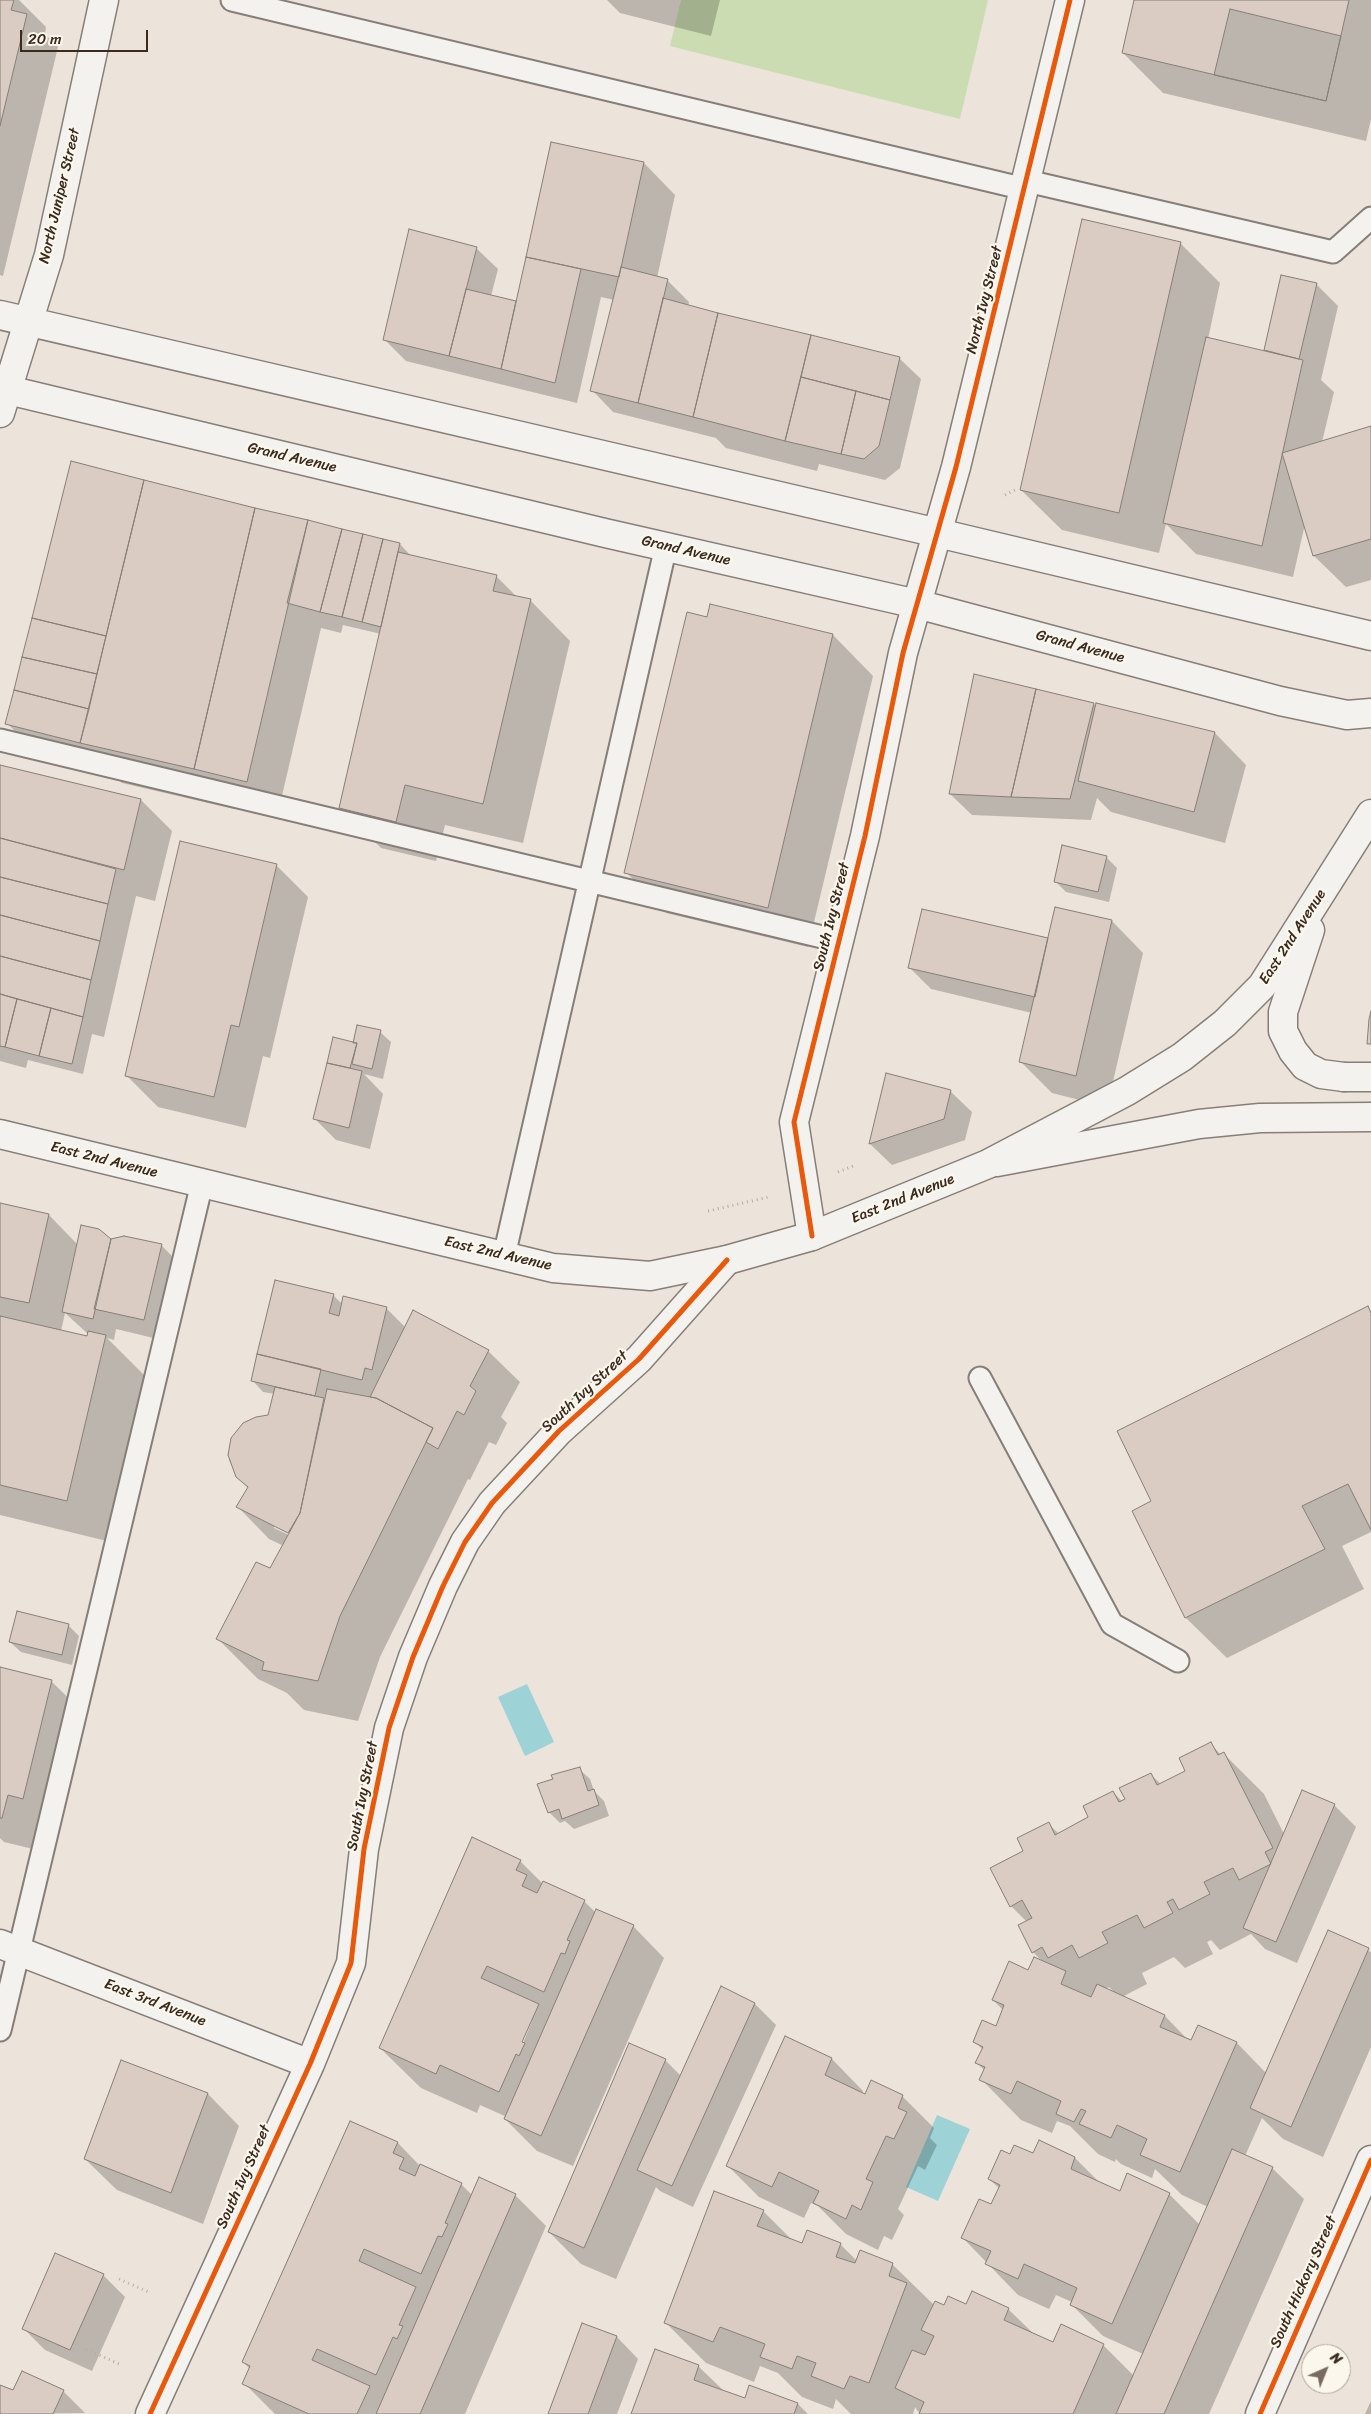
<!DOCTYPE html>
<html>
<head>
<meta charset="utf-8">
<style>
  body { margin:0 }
  #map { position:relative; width:1371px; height:2414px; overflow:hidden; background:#ece3da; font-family:Sriracha,sans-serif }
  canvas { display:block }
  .north { position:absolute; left:1301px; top:2344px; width:50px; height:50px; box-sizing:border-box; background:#fbf7ec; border:1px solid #aea59a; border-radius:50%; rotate:44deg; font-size:14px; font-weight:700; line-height:20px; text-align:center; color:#3b2a1e }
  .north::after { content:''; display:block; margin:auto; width:18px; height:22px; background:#796b60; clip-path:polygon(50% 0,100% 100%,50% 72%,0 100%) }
  .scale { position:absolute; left:20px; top:30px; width:128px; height:22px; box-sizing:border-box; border:2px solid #3b2a1e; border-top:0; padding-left:6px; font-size:15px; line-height:18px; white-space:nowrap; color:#3b2a1e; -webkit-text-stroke:4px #fbf7ec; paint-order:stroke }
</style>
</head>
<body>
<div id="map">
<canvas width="1371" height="2414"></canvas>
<div class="north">N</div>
<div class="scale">20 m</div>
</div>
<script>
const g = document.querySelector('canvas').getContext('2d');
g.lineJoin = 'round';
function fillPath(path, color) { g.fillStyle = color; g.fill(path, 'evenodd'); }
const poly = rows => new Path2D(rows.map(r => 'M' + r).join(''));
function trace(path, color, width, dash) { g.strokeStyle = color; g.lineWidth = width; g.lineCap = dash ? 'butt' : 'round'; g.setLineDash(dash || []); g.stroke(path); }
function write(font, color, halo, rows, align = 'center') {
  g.font = font + ' Sriracha,sans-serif'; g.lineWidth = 4.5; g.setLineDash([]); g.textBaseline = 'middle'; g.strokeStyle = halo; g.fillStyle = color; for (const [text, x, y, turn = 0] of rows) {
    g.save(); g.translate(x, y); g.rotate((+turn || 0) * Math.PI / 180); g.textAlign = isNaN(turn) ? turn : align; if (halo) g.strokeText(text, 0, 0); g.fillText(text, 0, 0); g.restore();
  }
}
const green = poly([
  [681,0,988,0,960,119,670,46]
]);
const water = poly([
  [527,1684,554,1742,525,1756,498,1697],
  [937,2115,970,2129,938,2201,906,2187]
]);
const shadow = poly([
  [0,0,19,0,46,27,45,34,58,47,3,276,0,275],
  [607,0,720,0,711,36,620,13],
  [1135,0,1371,0,1371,119,1366,141,1163,93,1123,53],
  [552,143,644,163,675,195,657,278,667,280,689,302,688,306,899,358,921,379,900,468,885,480,819,464,817,471,726,448,716,438,613,412,592,390,614,300,601,297,577,403,406,361,385,340,476,248,498,269,491,296,517,302],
  [1180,243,1220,283,1208,339,1268,353,1265,350,1282,276,1317,285,1338,306,1321,380,1334,392,1322,442,1371,427,1371,580,1346,587,1314,556,1305,524,1293,577,1196,554,1166,524,1159,553,1062,530,1021,490],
  [72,463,400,544,410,555,496,576,517,597,530,600,570,641,523,843,445,825,436,861,381,848,340,808,381,634,343,625,341,633,321,628,278,813,236,803,234,809,122,783,103,764,28,745,7,723],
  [708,619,833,635,873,676,808,947,666,913,626,872],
  [1094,704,1096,706,1097,704,1215,733,1246,765,1225,843,1111,812,1097,798,1091,820,972,815,950,794],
  [0,770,141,800,172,831,155,901,136,896,104,1037,92,1034,83,1074,28,1060,26,1068,0,1061],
  [1106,857,1117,868,1109,902,1066,892,1056,882],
  [276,865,308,897,270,1058,263,1056,246,1128,158,1107,127,1076],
  [1056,908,1112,921,1143,953,1107,1107,1052,1093,1021,1062,1032,1013,931,989,910,968,1049,941],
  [380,1032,391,1042,383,1079,364,1074,383,1094,370,1149,336,1140,315,1119,334,1039,354,1044],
  [887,1074,950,1091,972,1112,965,1140,892,1165,870,1144],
  [0,1204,49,1215,78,1245,161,1245,183,1267,166,1341,116,1329,114,1340,107,1338,146,1377,107,1541,0,1515],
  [65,1313,88,1334,88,1338,61,1331],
  [333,1295,343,1305,386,1308,406,1328,488,1351,520,1382,501,1417,507,1423,496,1445,489,1442,470,1480,468,1479,380,1657,358,1721,304,1710,287,1693,258,1679,218,1639,270,1570,284,1546,269,1539,238,1507,248,1488,237,1477,229,1460,232,1438,269,1417,275,1394,263,1392,253,1381],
  [274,1525,294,1535,293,1537,274,1528],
  [1367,1308,1371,1312,1371,1532,1342,1546,1364,1589,1227,1658,1186,1618,1133,1511,1153,1502],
  [68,1625,79,1636,72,1665,21,1652,10,1642],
  [0,1668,51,1681,83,1712,33,1849,4,1842,0,1838],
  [1211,1744,1221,1755,1224,1754,1264,1794,1284,1834,1334,1805,1356,1827,1297,1963,1265,1949,1251,1934,1220,1950,1211,1940,1207,1942,1213,1954,1185,1968,1174,1957,1142,1973,1147,1984,1122,1997,1165,2016,1191,2043,1199,2026,1237,2043,1266,2073,1328,1931,1371,1952,1371,2047,1323,2157,1283,2139,1262,2118,1245,2156,1272,2168,1304,2199,1209,2414,920,2414,915,2407,913,2414,851,2414,836,2399,833,2409,802,2397,778,2373,760,2366,754,2382,706,2363,666,2323,763,2211,793,2241,803,2245,840,2244,857,2261,892,2264,934,2305,1008,2309,1034,2334,1054,2343,1103,2345,1134,2376,1143,2354,1103,2336,1071,2304,1072,2302,1056,2295,1049,2309,1018,2295,962,2237,992,2206,1000,2189,989,2179,1011,2156,1033,2155,1075,2158,1100,2183,1120,2192,1169,2194,1200,2225,1208,2207,1182,2195,1155,2169,1152,2178,1121,2164,1116,2159,1115,2162,1098,2154,1070,2126,1057,2121,1052,2133,1021,2120,981,2079,985,2071,977,2063,983,2050,974,2041,996,2027,1003,2010,993,2000,1043,1962,1033,1952,1027,1922,1011,1906,1025,1852,1048,1823,1059,1834,1090,1818,1113,1792,1122,1801,1150,1774,1161,1784,1187,1771],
  [1109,1987,1115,1993,1105,1989],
  [579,1769,590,1779,594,1791,604,1801,609,1816,574,1829,565,1821,560,1823,549,1812],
  [520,1861,543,1884,584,1901,596,1913,633,1926,664,1958,573,2166,537,2151,505,2119,507,2117,480,2105,477,2113,421,2088,380,2048],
  [530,2021,532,2021,521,2048,518,2047],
  [722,1988,755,2004,776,2025,693,2207,660,2191,656,2187,616,2279,581,2264,549,2232,665,2060,681,2076],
  [786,2038,832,2059,863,2091,862,2094,866,2096,872,2082,902,2096,934,2128,930,2138,937,2145,925,2170,918,2166,898,2209,904,2215,892,2240,884,2236,878,2250,846,2234,818,2206,811,2203,804,2218,759,2197,727,2165],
  [122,2062,208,2094,239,2126,203,2224,117,2190,85,2159],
  [350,2122,398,2143,420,2166,461,2184,472,2195,515,2195,546,2226,465,2414,275,2414,244,2383,250,2369,243,2362],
  [103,2275,125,2297,92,2371,45,2350,24,2329],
  [617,2337,638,2359,617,2414,549,2414],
  [698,2366,725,2392,746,2400,798,2404,808,2414,632,2414],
  [0,2386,13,2392,63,2391,85,2413,0,2414],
  [1371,2401,1371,2414,1365,2414]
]);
const building = poly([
  [0,0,14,0,11,10,27,14,0,126,0,0],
  [1134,0,1349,0,1326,101,1122,53,1134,0],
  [1230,9,1341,36,1326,101,1214,75,1230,9],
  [551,142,644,162,619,277,526,257,551,142],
  [1082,219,1181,242,1119,513,1020,490,1082,219],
  [409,229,477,247,449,356,383,340,409,229],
  [526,257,581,269,555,383,501,369,526,257],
  [621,267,668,279,638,403,590,391,621,267],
  [1281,275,1317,283,1299,359,1264,350,1281,275],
  [466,289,516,301,501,369,449,356,466,289],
  [663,298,718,313,693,417,638,403,663,298],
  [718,313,811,335,785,441,693,417,718,313],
  [811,335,900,357,890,400,801,377,811,335],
  [1206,337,1303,360,1262,546,1163,523,1206,337],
  [801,377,856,391,841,454,785,441,801,377],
  [856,391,890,400,879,446,864,459,841,454,856,391],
  [1371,426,1371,539,1313,556,1282,453,1371,426],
  [71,461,144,480,106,636,32,618,71,461],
  [144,480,255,508,194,769,80,743,144,480],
  [255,508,308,520,247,782,194,769,255,508],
  [308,520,342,529,320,612,287,603,308,520],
  [342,529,363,534,342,617,320,612,342,529],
  [363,534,383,539,362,622,342,617,363,534],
  [383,539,400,543,381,627,362,622,383,539],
  [398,552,497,575,493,591,531,599,483,804,405,785,396,822,339,808,398,552],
  [710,604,833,634,768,908,624,873,687,612,707,617,710,604],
  [32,618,106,636,97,674,22,657,32,618],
  [22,657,97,674,89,709,14,690,22,657],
  [974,674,1036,689,1011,797,949,794,974,674],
  [1036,689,1094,703,1070,799,1011,797,1036,689],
  [14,690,89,709,80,743,5,724,14,690],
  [1096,703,1215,732,1194,812,1078,781,1096,703],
  [0,765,141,799,124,870,0,838,0,765],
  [0,838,116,869,108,904,0,877,0,838],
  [180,841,277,864,239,1027,231,1025,214,1097,125,1076,180,841],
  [1062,845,1107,856,1098,892,1054,882,1062,845],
  [0,877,108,904,100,941,0,915,0,877],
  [1055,907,1112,920,1076,1076,1019,1062,1055,907],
  [922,909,1048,938,1035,997,908,968,922,909],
  [0,915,100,941,91,980,0,956,0,915],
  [0,956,91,980,83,1017,0,994,0,956],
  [0,994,17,999,5,1047,0,1046,0,994],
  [17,999,51,1008,39,1056,5,1047,17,999],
  [51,1008,83,1017,72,1064,39,1056,51,1008],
  [1371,1011,1371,1044,1367,1044,1369,1019,1371,1011],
  [357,1025,381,1030,372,1069,352,1064,357,1043,353,1043,357,1025],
  [333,1037,357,1043,350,1068,327,1063,333,1037],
  [327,1063,362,1071,349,1128,313,1119,327,1063],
  [886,1073,951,1090,944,1119,869,1144,886,1073],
  [0,1203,49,1214,29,1303,0,1297,0,1203],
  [81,1225,99,1229,111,1239,93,1319,62,1312,81,1225],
  [124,1236,162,1244,144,1320,94,1309,111,1239,124,1236],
  [275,1280,334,1294,329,1313,339,1316,343,1296,387,1307,372,1370,365,1368,362,1380,257,1354,275,1280],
  [1368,1306,1371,1313,1371,1530,1348,1484,1302,1506,1325,1549,1185,1618,1132,1511,1151,1501,1117,1431,1368,1306],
  [413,1310,489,1350,470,1386,476,1391,464,1415,457,1411,438,1449,426,1442,433,1428,376,1398,370,1397,413,1310],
  [0,1316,87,1336,88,1331,106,1335,67,1501,0,1485,0,1316],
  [257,1354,321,1369,315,1396,251,1381,257,1354],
  [275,1387,324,1398,300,1513,288,1533,236,1507,248,1487,236,1477,228,1455,231,1438,243,1423,256,1417,268,1415,275,1387],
  [327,1389,376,1398,433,1428,340,1616,318,1681,262,1670,264,1662,216,1639,256,1562,270,1568,300,1513,327,1389],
  [17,1611,69,1624,62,1655,9,1642,17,1611],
  [0,1667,52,1680,23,1799,8,1795,2,1818,0,1818,0,1667],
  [1211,1742,1218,1755,1224,1752,1273,1848,1265,1852,1271,1864,1239,1880,1233,1868,1204,1882,1210,1894,1179,1910,1173,1899,1167,1902,1173,1913,1144,1928,1137,1915,1102,1932,1108,1943,1079,1958,1072,1945,1048,1958,1042,1947,1032,1953,1018,1925,1032,1918,1022,1900,1010,1907,990,1868,1023,1851,1017,1838,1049,1822,1055,1835,1088,1817,1083,1806,1113,1791,1119,1802,1125,1799,1119,1788,1151,1773,1157,1785,1185,1771,1179,1758,1211,1742],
  [580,1767,588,1791,594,1789,599,1805,562,1819,559,1809,548,1813,537,1784,553,1779,551,1775,580,1767],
  [1302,1790,1335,1804,1276,1942,1243,1928,1302,1790],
  [472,1837,521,1860,516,1870,527,1875,522,1886,537,1893,543,1881,585,1900,567,1940,570,1941,565,1954,561,1953,544,1992,487,1966,481,1978,539,2004,522,2042,525,2043,519,2056,516,2054,499,2092,440,2065,436,2074,379,2048,472,1837],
  [596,1909,634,1925,541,2136,504,2119,596,1909],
  [1328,1930,1369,1948,1291,2127,1250,2108,1328,1930],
  [1034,1957,1066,1971,1061,1984,1091,1997,1097,1984,1165,2015,1160,2027,1191,2040,1198,2025,1237,2042,1180,2172,1140,2155,1147,2139,1117,2125,1111,2138,1079,2124,1086,2111,1081,2109,1074,2122,1056,2114,1061,2101,1017,2081,1011,2094,979,2080,985,2067,975,2063,983,2047,973,2042,982,2020,996,2026,1004,2005,992,2000,1009,1961,1028,1970,1034,1957],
  [721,1986,755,2003,672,2186,637,2170,721,1986],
  [785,2036,832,2058,825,2075,865,2094,871,2080,903,2095,898,2108,907,2112,894,2139,886,2136,866,2179,873,2182,861,2210,852,2205,846,2219,813,2203,819,2191,779,2172,772,2187,726,2166,785,2036],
  [629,2043,666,2059,584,2248,548,2232,629,2043],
  [121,2060,208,2093,171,2193,84,2159,121,2060],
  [350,2121,398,2142,393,2153,404,2158,399,2169,415,2176,420,2164,462,2183,445,2223,448,2224,442,2237,438,2236,421,2274,364,2249,359,2261,416,2287,399,2325,403,2326,397,2339,393,2337,376,2375,317,2349,312,2360,370,2386,357,2414,309,2414,242,2384,250,2366,242,2362,350,2121],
  [1039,2140,1075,2157,1071,2169,1120,2191,1127,2173,1170,2193,1112,2324,1070,2305,1077,2288,1024,2264,1018,2279,985,2264,991,2251,961,2238,979,2199,991,2204,1000,2185,988,2179,1001,2150,1010,2154,1014,2145,1033,2153,1039,2140],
  [1232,2149,1273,2167,1164,2414,1116,2414,1232,2149],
  [479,2177,516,2194,420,2414,376,2414,479,2177],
  [714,2191,764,2210,757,2226,802,2243,807,2230,841,2243,836,2257,855,2263,860,2250,893,2263,889,2276,907,2283,869,2383,850,2376,844,2389,811,2376,816,2363,797,2356,792,2369,760,2357,765,2344,720,2327,713,2342,664,2323,714,2191],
  [55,2253,104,2274,70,2350,22,2329,55,2253],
  [972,2291,1009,2308,1004,2320,1053,2342,1061,2324,1104,2344,1073,2414,919,2414,924,2402,895,2388,912,2350,925,2355,934,2336,921,2330,935,2301,944,2305,948,2296,966,2304,972,2291],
  [582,2323,617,2336,588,2414,548,2414,582,2323],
  [655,2349,699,2365,694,2380,745,2398,749,2385,798,2403,794,2414,631,2414,655,2349],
  [22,2371,64,2390,53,2414,0,2414,0,2385,13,2390,22,2371]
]);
const path = poly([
  [1005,495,1015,490],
  [838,1172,856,1165],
  [708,1211,769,1197],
  [119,2279,151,2293],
  [86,2349,119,2364]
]);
const lane = poly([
  [232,0,1025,189],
  [1027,181,1333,252,1371,218],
  [0,740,839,941],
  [504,1256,666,546],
  [980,1378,1112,1624,1178,1661],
  [0,2030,202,1183]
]);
const street = poly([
  [0,1944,310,2064],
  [150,2414,310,2064,351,1963,364,1849,389,1728,413,1657,443,1586,465,1542,492,1503,559,1431,639,1359,727,1260],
  [1260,2414,1371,2160]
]);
const secondary = poly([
  [0,315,938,533,1371,636],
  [0,388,605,533,917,604,1280,701,1347,715,1371,713],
  [0,413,49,255,104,0],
  [1344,1077,1371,1077],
  [997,1162,1199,1124,1260,1118,1371,1117],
  [812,1236,794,1122,865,836,903,653,956,467,1070,0]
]);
const primary = poly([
  [1310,930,1283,1012,1283,1031,1293,1051,1305,1066,1321,1074,1344,1077],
  [0,1134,553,1268,650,1276,727,1260,812,1236,988,1164,1127,1091,1182,1057,1225,1023,1262,986,1371,814]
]);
const cycleway = poly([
  [812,1236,794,1122,865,836,903,653,956,467,1070,0],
  [150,2414,310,2064,351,1963,364,1849,389,1728,413,1657,443,1586,465,1542,492,1503,559,1431,639,1359,727,1260],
  [1260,2414,1371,2160]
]);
const streetNames = [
  ["North Juniper Street",60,196,-77],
  ["North Ivy Street",985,300,-76],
  ["Grand Avenue",292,458,13],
  ["Grand Avenue",686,551,13],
  ["Grand Avenue",1080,647,15],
  ["South Ivy Street",832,917,-76],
  ["East 2nd Avenue",1293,937,-57],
  ["East 2nd Avenue",104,1160,14],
  ["East 2nd Avenue",903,1199,-22],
  ["East 2nd Avenue",498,1254,13],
  ["South Ivy Street",585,1392,-43],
  ["South Ivy Street",363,1796,-79],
  ["East 3rd Avenue",155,2003,21],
  ["South Ivy Street",244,2177,-66],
  ["South Hickory Street",1304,2282,-66]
];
fillPath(green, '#ccdcb2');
fillPath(water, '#9dd3d6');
fillPath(shadow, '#0003');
fillPath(building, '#daccc3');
trace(building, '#867e78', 1);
trace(lane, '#867e78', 25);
trace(street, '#867e78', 31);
trace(secondary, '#867e78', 31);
trace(primary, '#867e78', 31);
trace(path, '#b1ada9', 3, [1, 4]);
trace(lane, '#f4f2ee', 21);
trace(street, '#f4f2ee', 28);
trace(secondary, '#f4f2ee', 28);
trace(primary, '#f4f2ee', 28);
trace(cycleway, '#e8590c', 5);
write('15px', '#3b2a1e', '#fbf7ec', streetNames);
</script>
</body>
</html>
